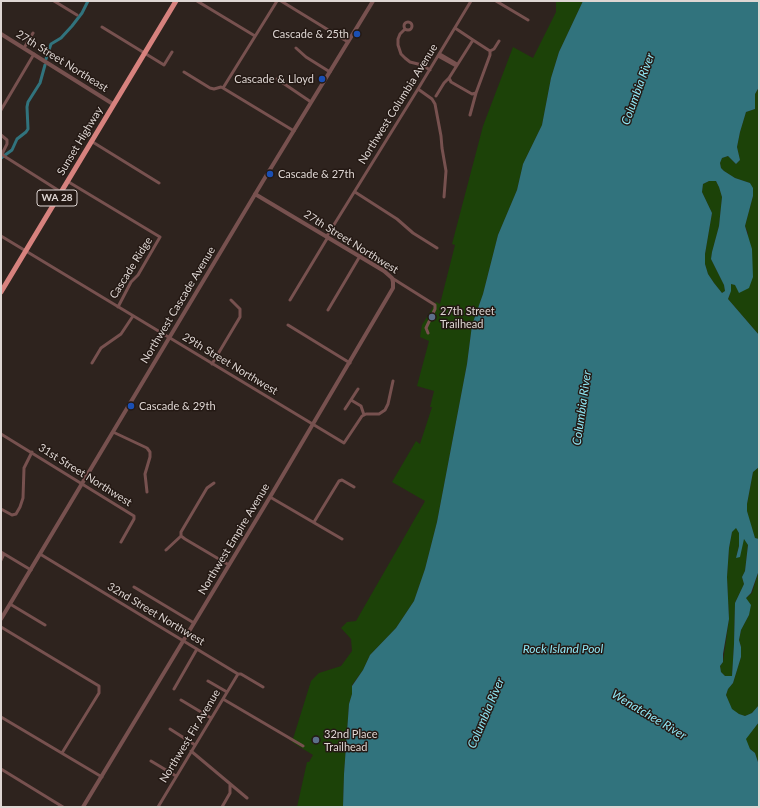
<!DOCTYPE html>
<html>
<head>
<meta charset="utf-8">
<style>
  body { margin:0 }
  #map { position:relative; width:760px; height:808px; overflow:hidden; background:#2e231e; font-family:Lato,sans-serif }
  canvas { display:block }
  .frame { position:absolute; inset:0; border:2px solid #ded6d3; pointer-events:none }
</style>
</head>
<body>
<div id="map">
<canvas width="760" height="808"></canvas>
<div class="frame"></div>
</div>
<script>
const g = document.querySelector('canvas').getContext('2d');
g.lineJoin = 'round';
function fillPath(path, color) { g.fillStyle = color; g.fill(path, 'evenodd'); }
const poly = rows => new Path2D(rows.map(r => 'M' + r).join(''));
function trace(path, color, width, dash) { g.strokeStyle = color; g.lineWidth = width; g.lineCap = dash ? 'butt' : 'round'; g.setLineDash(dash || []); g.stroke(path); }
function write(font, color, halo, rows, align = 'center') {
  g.font = font + ' Lato,sans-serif'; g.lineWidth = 3; g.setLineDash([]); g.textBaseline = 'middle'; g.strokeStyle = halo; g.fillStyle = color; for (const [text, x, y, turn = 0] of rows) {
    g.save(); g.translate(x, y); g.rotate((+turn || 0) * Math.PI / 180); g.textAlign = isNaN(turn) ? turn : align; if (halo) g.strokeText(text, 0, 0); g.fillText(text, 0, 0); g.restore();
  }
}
const green = poly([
  [554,1,583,1,559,52,551,78,542,125,523,164,517,190,498,235,483,294,472,325,467,364,437,522,425,569,414,601,396,628,370,655,363,670,352,685,352,694,349,704,344,774,343,807,297,807,307,762,309,762,313,755,292,742,311,681,319,673,341,666,352,651,351,639,341,628,347,622,356,621,425,501,392,482,416,441,420,444,432,407,430,407,434,391,417,386,429,341,420,337,422,325,436,302,440,304,455,245,452,244,483,126,513,47,533,58,556,12,556,2],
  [759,87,759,335,728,299,730,295,730,283,735,285,740,293,748,233,745,226,753,196,750,183,735,178,724,171,721,168,720,163,722,158,728,156,736,164,740,160,737,147,740,132,746,112,755,109,755,94],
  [709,181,716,181,719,187,722,197,719,226,712,252,711,259,724,285,725,291,722,293,714,283,708,274,705,264,705,254,712,213,702,192,703,184],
  [759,467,759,539,758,539,755,538,750,524,747,511,747,504,753,472],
  [736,527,739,533,739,546,736,558,744,538,748,544,745,571,742,577,744,584,735,603,734,644,732,676,725,676,721,672,720,666,723,662,729,619,727,577,729,548,732,532],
  [759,570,759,705,752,713,745,716,739,714,732,710,726,695,728,689,733,683,741,657,741,647,739,640,741,630,749,615,746,598,752,593],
  [759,722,759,765,755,753,750,749,745,739]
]);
const water = poly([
  [583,1,759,1,759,87,755,94,755,109,746,112,740,132,737,147,740,160,736,164,728,156,722,158,720,163,721,168,724,171,735,178,750,183,753,188,753,196,745,226,752,249,753,277,749,288,739,293,735,285,731,284,731,291,728,299,759,335,759,467,753,472,747,504,747,511,755,538,759,539,759,570,751,593,746,598,751,605,749,615,741,630,739,640,741,647,741,657,733,683,728,689,726,695,732,709,739,714,745,716,752,713,759,705,759,722,746,739,750,749,755,753,759,765,759,807,343,807,344,774,349,704,352,694,352,686,363,670,370,655,396,628,414,601,425,569,437,522,467,364,472,325,483,294,498,235,517,190,523,164,542,125,551,78,559,52],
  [709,181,716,181,719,187,722,197,719,226,712,252,711,259,724,285,725,291,722,293,714,283,708,274,705,264,705,254,712,213,702,192,703,184],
  [736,528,739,533,739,546,736,558,740,557,744,539,748,545,745,571,742,577,744,584,735,603,734,644,732,676,725,676,721,672,720,666,723,662,723,654,729,619,727,577,729,548,732,532]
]);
const canal = poly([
  [46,59,51,44,61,38,72,26,82,13,88,1],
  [1,158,12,150,17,139,26,132,28,129,27,107,28,102,40,83,45,65]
]);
const minor = poly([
  [54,1,77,15],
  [197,1,255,36],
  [281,1,348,42],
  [496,1,528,20],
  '404 26a4 4 0 1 1 8 0a4 4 0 1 1-8 0Z',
  [102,27,164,65,172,52],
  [455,28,473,40,490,51,490,55,476,93,472,94,451,82,449,78,473,40],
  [405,29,400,34,398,39,398,45,401,54,405,58,410,62,422,65,430,70],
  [24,48,33,33],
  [296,48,306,57,330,72],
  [490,51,494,49,499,41],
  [440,54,457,64],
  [438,56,456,66],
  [184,72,210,88,214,89,221,87,223,88],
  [277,79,311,102],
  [223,88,277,1],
  [223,88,294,131],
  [418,89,432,99,435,104,441,136,442,148,446,171,444,197],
  [436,96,444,83,449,78],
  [1,110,34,54],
  [470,115,476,93],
  [1,135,7,140,7,144,2,154,4,156,61,192],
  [91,141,159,183],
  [67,181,160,237,138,275,131,282,118,307],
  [355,192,397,219,413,233,437,248],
  [1,236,344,443,362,416,366,414,379,414,385,410,388,404,393,381],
  [327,236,418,89,471,1],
  [392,278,435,305,435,309,426,328,428,333],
  [290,300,328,237],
  [328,310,360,256],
  [288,325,350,363],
  [92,363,101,348,121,334,133,316],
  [212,364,240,317,240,309,231,300],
  [351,400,361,406,364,415],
  [345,409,358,389],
  [113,432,147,448,150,452,150,457,145,474,147,492],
  [1,434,134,516,134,519,121,542],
  [214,483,207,488,181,532,181,536,185,539,229,565],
  [270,497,342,539],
  [1,509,12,515,16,514,20,507,23,498,24,468,32,452],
  [314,522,339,481,342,480,354,487],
  [166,550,181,536],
  [1,552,31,570],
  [40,554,238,674,241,674,263,687],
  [1,560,4,554],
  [134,587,194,623],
  [10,604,45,625],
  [1,627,99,686,99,693,62,753],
  [208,681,227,692],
  [174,689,197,649],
  [223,699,303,746],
  [181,700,211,718],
  [1,717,102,777],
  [170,729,195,745],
  [191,751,247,798],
  [151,761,176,776],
  [1,769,63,807],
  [158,807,238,674],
  [222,807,230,793,230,785]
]);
const tertiary = poly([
  [1,34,113,104],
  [1,619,263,181,373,1],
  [83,807,270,497,393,288,393,282,392,278,384,271,255,194]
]);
const trunk = poly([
  [1,292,176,1]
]);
const markers = [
  [357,34,4,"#1a4fb4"],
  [322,79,4,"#1a4fb4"],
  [270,174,4,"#1a4fb4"],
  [432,317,4,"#5c6f8a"],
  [131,406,4,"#1a4fb4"],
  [316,740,4,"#5c6f8a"]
];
const shields = [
  [57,198,40]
];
const shieldNames = [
  ["WA 28",57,198]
];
const poiNames = [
  ["Cascade & 25th",349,34,"right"],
  ["Cascade & Lloyd",314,79,"right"],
  ["Cascade & 27th",278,174],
  ["27th Street",440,311],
  ["Trailhead",440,324],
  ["Cascade & 29th",139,406],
  ["32nd Place",324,734],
  ["Trailhead",324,747]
];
const streetNames = [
  ["27th Street Northeast",62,61,32],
  ["Northwest Columbia Avenue",398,104,-58],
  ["Sunset Highway",80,141,-59],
  ["27th Street Northwest",351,242,32],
  ["Cascade Ridge",131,268,-58],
  ["Northwest Cascade Avenue",178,305,-59],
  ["29th Street Northwest",230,364,31],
  ["31st Street Northwest",85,475,32],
  ["Northwest Empire Avenue",234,539,-59],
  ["32nd Street Northwest",156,614,31],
  ["Northwest Fir Avenue",190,736,-59]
];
const waterNames = [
  ["Columbia River",638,89,-70],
  ["Columbia River",582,408,-82],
  ["Rock Island Pool",563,649],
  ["Columbia River",486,713,-67],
  ["Wenatchee River",649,715,31]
];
fillPath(green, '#1c4208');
fillPath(water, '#31737d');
trace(canal, '#31737d', 3);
trace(minor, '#77514f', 3);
trace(tertiary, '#77514f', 4);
trace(trunk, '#d7827e', 5);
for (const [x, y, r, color] of markers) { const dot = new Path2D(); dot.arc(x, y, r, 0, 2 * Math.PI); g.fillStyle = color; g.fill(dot); trace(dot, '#241914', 1.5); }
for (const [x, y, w] of shields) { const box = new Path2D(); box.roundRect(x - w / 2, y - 8, w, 16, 3); g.fillStyle = '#241914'; g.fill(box); trace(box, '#ded6d3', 1); }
write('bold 10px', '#ded6d3', null, shieldNames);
write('11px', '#ded6d3', '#241914', poiNames, 'left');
write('11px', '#ded6d3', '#241914', streetNames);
write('italic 12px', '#90e7f5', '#241914', waterNames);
</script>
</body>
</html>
